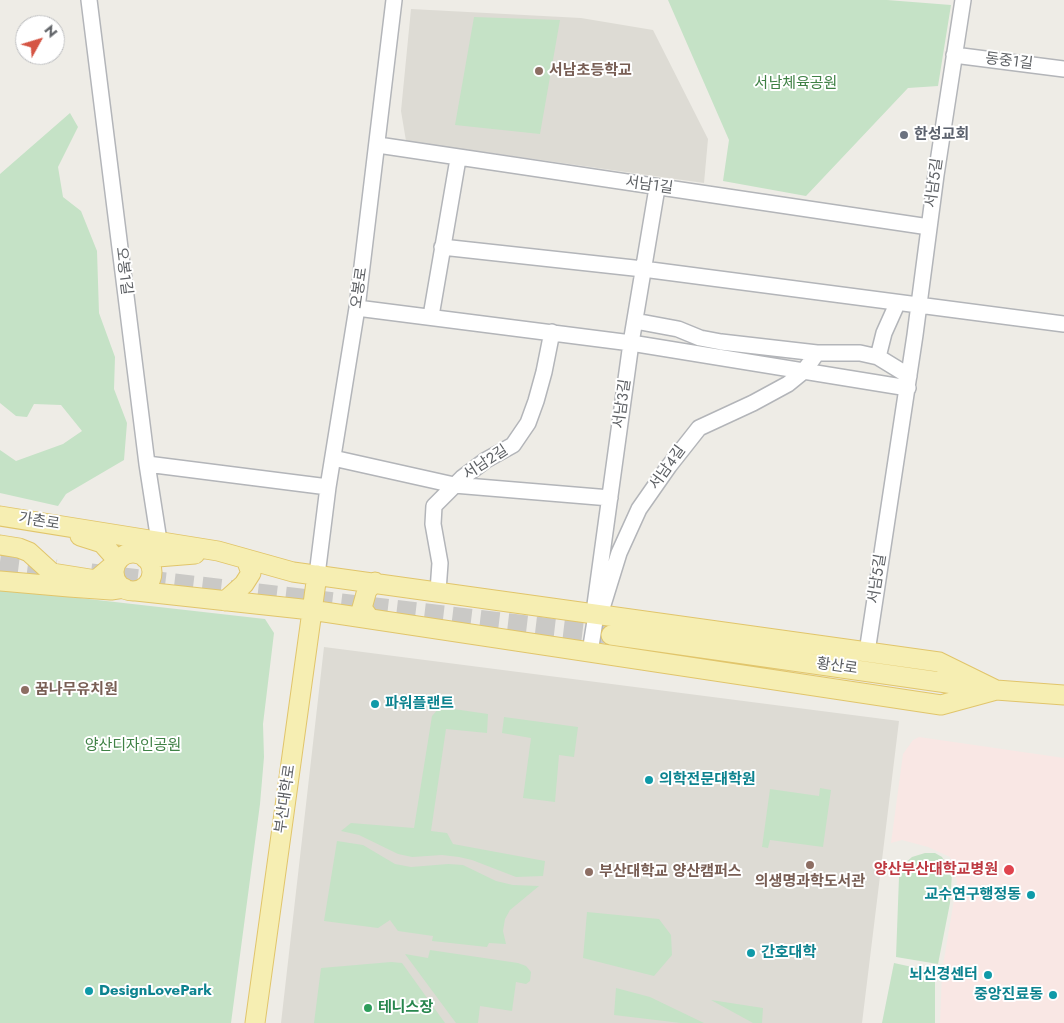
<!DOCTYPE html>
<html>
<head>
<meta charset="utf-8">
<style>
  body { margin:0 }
  #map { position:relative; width:1064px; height:1023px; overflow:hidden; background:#eeece6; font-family:Jost,sans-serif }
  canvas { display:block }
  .north { position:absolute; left:15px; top:15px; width:50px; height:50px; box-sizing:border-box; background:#fff; border:1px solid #bebfc1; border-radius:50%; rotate:51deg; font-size:14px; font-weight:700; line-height:20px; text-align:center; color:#5d6064 }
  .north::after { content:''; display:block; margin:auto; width:18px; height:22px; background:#d55544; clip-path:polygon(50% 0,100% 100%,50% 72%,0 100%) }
</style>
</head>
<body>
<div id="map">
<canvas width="1064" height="1023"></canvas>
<div class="north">N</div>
</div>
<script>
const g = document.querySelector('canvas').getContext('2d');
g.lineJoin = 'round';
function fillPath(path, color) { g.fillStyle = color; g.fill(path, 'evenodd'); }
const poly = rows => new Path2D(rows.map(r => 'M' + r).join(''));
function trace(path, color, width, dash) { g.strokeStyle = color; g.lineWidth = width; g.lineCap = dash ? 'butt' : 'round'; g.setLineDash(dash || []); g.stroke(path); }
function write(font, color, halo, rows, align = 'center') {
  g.font = font + ' Jost,"Noto Sans KR",sans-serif'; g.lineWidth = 4; g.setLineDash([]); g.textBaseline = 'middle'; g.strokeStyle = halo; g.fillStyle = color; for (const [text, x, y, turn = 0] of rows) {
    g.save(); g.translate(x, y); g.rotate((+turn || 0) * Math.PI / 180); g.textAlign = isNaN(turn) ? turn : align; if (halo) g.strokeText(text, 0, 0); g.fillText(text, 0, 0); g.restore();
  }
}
const education = poly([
  [411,9,581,18,653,30,708,139,704,183,406,141,401,111],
  [324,647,899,721,862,1023,281,1023]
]);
const medical = poly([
  [919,737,1064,758,1064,1023,940,1023,942,971,957,882,950,857,928,847,902,840,891,843,903,754,913,740]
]);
const green = poly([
  [668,0,887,0,951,5,938,86,908,88,806,196,723,181,729,140],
  [474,17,560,20,540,134,455,125],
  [70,113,78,127,58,167,63,197,81,211,97,251,99,313,115,357,114,389,127,423,124,460,66,494,58,506,0,493,0,450,16,461,63,444,82,431,61,405,34,404,27,417,16,416,0,403,0,174],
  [0,589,265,619,274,633,263,724,264,757,260,804,231,1023,0,1023],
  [440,707,488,714,487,733,446,729,431,831,447,833,453,844,545,861,543,876,516,877,472,860,459,857,442,855,412,857,398,854,359,835,341,831,351,823,414,828,432,716],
  [504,717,578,727,574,757,559,755,555,802,523,798,531,738,502,733],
  [820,788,831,790,823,847,770,840,768,848,762,847,770,789,819,796],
  [337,841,363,845,395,864,411,867,448,864,463,865,496,881,513,885,539,886,510,910,505,919,503,931,506,944,489,943,487,947,432,941,433,936,398,931,390,920,378,928,324,921],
  [925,853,935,853,942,857,952,874,950,903,938,964,896,957,899,877,904,864,912,857],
  [587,912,659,919,671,935,672,955,654,976,583,958],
  [430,950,518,963,526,966,531,972,530,981,526,984,516,982,512,1011,480,1006,478,1023,456,1023,405,954,428,958],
  [391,962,402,963,445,1023,314,1023,321,968],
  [894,963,935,972,935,1023,882,1023],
  [616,988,650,997,704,1023,681,1023,614,1015],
  [711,1000,763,1008,762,1023,753,1023]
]);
const majorTunnel = poly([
  [0,562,56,569],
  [91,573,611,635]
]);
const minor = poly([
  [89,0,147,464,159,541],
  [954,55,1064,69],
  [378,145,929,227],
  [442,247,643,269,1064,324],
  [357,308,631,343,908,388],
  [431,316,458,159],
  [635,321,678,329,700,338,721,342,817,353,860,353,878,357,909,376],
  [878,357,884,333,897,304],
  [333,458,454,485,610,498],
  [147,464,328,487],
  [317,575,328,487,357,308,394,0],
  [438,591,440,563,433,524,434,506,462,478,486,460,513,445,528,423,536,401,544,372,552,332],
  [602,608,619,553,639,509,669,466,699,428,753,403,788,384,804,371,817,353],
  [590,652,595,621,594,612,631,343,657,188],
  [867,652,915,335,936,175,963,0]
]);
const major = poly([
  [0,516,218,551,293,572,939,662,996,690],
  [0,545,19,548,29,552,52,573,96,580,118,561,102,543,80,536],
  '114 572a19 19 0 1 1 38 0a19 19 0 1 1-38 0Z',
  [145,558,195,554],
  [0,581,69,587,111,590,124,588],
  [136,591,311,610,941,705,996,690],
  [225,601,244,584,251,573,246,559],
  [370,619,362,608,367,590,375,582],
  [611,635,996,690,1064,695],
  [255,1023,317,575]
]);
const markers = [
  [539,71,5,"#8d6e63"],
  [904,135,5,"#6b7280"],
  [25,690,5,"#8d6e63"],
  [375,704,5,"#0f9aa8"],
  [649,780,5,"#0f9aa8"],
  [810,865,5,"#8d6e63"],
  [1009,870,6,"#e0444e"],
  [589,872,5,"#8d6e63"],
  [1031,895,5,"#0f9aa8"],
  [751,953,5,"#0f9aa8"],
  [988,975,5,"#0f9aa8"],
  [89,991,5,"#0f9aa8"],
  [1053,995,5,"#0f9aa8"],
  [368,1008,5,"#2e9e5b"]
];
const streetNames = [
  ["동중1길",1009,62,7],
  ["서남5길",935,183,-82],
  ["서남1길",649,186,8],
  ["오봉1길",123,271,83],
  ["오봉로",360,288,-82],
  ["서남3길",623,404,-82],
  ["서남2길",486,463,-33],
  ["서남4길",668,468,-54],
  ["가촌로",39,522,9],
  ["서남5길",878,579,-81],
  ["황산로",837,667,8],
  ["부산대학로",286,799,-82]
];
const educationNames = [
  ["서남초등학교",549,71],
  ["꿈나무유치원",35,690],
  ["부산대학교 양산캠퍼스",599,872],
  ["의생명과학도서관",810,882,"center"]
];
const parkNames = [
  ["서남체육공원",796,84],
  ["양산디자인공원",133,746]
];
const worshipNames = [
  ["한성교회",914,135]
];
const cultureNames = [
  ["파워플랜트",385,704],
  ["의학전문대학원",659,780],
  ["교수연구행정동",1021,895,"right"],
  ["간호대학",761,953],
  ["뇌신경센터",978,975,"right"],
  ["DesignLovePark",99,991],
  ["중앙진료동",1043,995,"right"]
];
const healthNames = [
  ["양산부산대학교병원",998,870]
];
const leisureNames = [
  ["테니스장",378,1008]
];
fillPath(education, '#dddbd4');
fillPath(medical, '#f9e7e4');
fillPath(green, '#c5e2c6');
trace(majorTunnel, '#cac9c6', 19, [19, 9]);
trace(minor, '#b3b5b9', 18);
trace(major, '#e1c56b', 21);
trace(minor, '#fff', 15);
trace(major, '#f6eeb2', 19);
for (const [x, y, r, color] of markers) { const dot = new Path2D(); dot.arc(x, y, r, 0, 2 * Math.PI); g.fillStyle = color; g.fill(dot); trace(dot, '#fff', 2); }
write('15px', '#5d6064', '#fff', streetNames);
write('bold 15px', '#785e54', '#fff', educationNames, 'left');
write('15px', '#3f8145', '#fff', parkNames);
write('bold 15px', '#5b616d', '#fff', worshipNames, 'left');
write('bold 15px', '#0d838f', '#fff', cultureNames, 'left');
write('bold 15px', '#be3a42', '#fff', healthNames, 'right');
write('bold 15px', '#27864d', '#fff', leisureNames, 'left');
</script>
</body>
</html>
